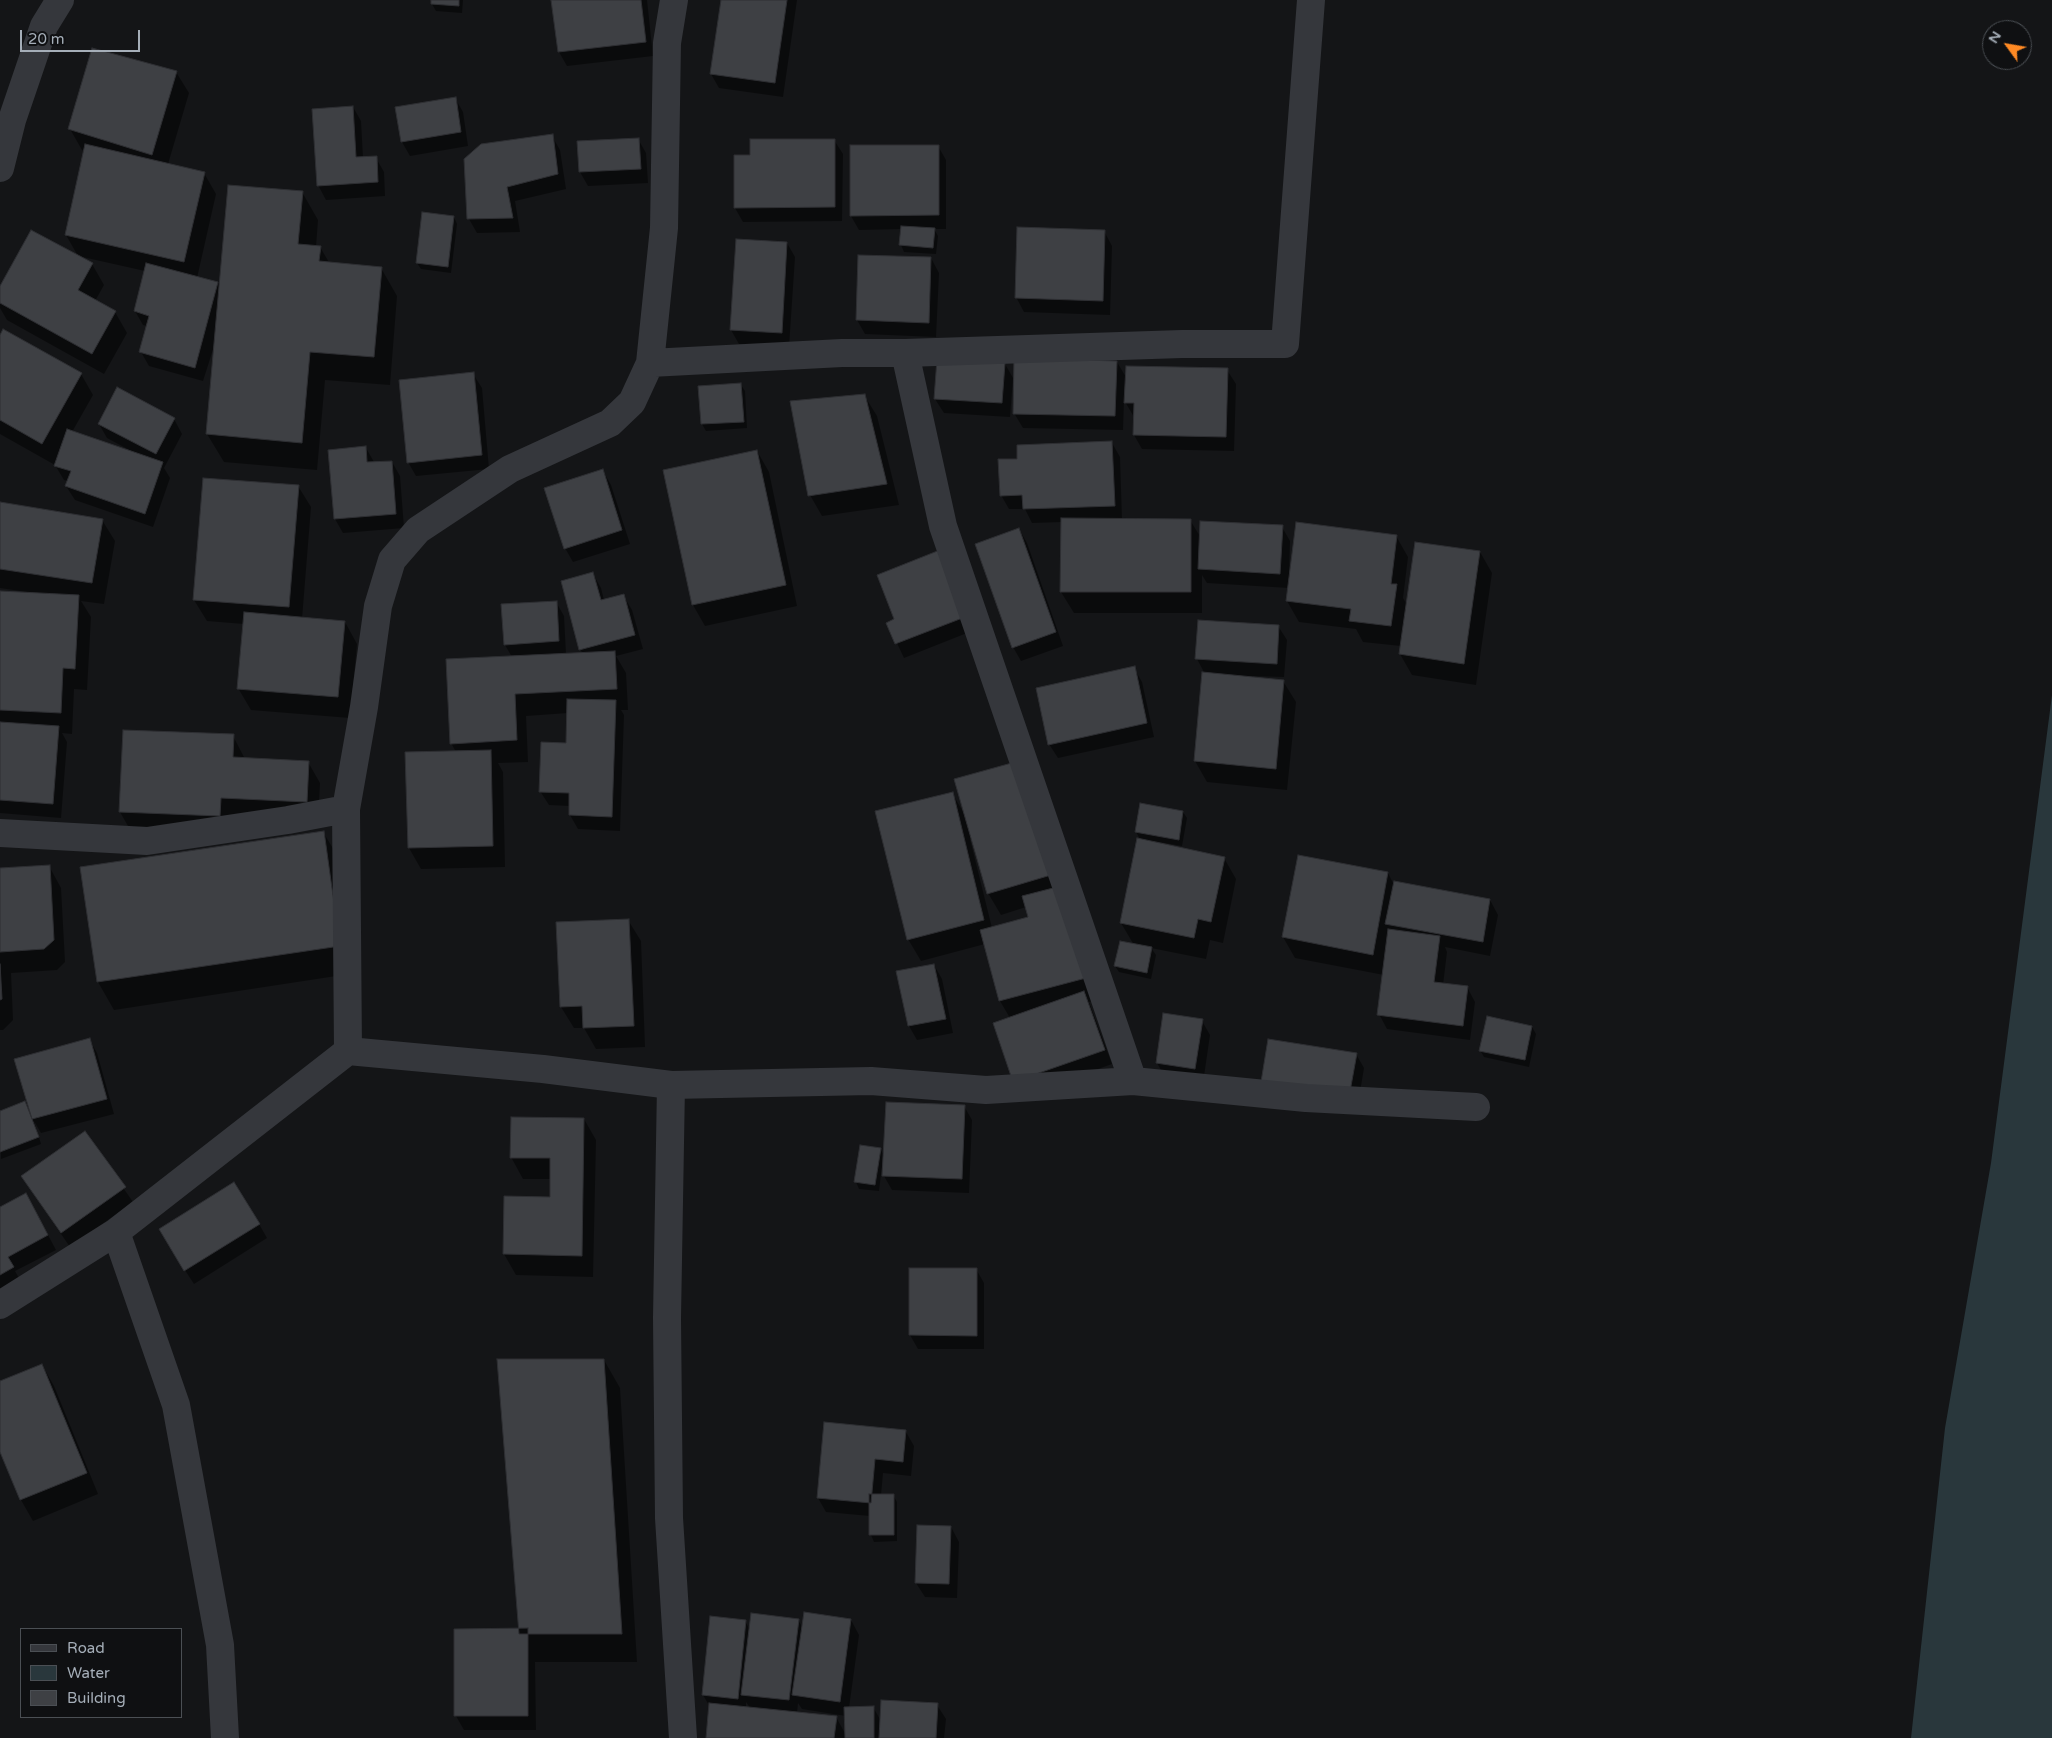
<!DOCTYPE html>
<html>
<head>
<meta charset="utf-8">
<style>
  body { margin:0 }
  #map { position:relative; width:2052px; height:1738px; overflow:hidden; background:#141517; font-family:"Varela Round",sans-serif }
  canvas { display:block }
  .legend { position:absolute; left:20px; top:1628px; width:162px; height:90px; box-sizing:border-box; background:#0f1012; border:1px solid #4b4f54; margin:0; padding:6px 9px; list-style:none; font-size:15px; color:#a5aeb8 }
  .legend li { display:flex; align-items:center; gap:10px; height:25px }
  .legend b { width:25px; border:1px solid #4b4f54 }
  .north { position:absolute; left:1982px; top:20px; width:50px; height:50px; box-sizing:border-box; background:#0f1012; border:1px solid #4b4f54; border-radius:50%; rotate:302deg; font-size:14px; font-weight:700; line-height:20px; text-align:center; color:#a5aeb8 }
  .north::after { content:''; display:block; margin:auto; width:18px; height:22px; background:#ff8a24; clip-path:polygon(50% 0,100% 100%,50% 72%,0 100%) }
  .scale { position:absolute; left:20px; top:30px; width:120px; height:22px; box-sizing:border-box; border:2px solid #a5aeb8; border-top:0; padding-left:6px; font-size:15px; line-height:18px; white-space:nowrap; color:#a5aeb8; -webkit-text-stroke:4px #0f1012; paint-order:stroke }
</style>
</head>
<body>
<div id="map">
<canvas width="2052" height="1738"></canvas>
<ul class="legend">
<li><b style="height:6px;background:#35373c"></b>Road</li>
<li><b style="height:14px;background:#29373c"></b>Water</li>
<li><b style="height:14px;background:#3e4044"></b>Building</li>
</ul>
<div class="north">N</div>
<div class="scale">20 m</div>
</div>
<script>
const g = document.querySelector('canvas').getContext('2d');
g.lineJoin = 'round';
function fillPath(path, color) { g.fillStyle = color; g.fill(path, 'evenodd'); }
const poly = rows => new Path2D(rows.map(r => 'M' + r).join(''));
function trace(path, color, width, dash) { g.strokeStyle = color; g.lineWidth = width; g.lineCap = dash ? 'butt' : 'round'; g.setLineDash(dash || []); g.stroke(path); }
const water = poly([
  [2052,695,2052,1738,1911,1738,1945,1428,1991,1163]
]);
const shadow = poly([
  [432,0,463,0,462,13,436,11,432,4],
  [553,0,647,0,653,56,567,66,559,52],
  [722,0,797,0,783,97,719,88,711,74],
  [176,72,189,93,168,164,204,173,216,194,197,278,218,283,220,288,302,192,318,220,316,247,320,247,330,264,381,268,397,296,390,385,325,380,317,470,224,462,207,434,216,340,203,381,149,366,141,352,147,326,143,325,135,311,145,271,78,256,66,235,85,151,82,150,70,129],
  [455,98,463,112,468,146,410,156,402,142],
  [353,107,361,121,363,158,376,158,384,172,385,196,326,200,318,185],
  [552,136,560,150,566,189,515,201,520,232,477,233,469,219],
  [638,139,646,153,648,183,588,186,580,172,578,142],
  [834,140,843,154,842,221,743,222,735,208,751,156],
  [938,146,946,160,946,229,934,229,938,236,936,254,904,252,901,245,902,229,859,230,851,216],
  [454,217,457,224,451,273,421,269,417,263],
  [1104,231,1112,246,1110,315,1024,312,1016,297],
  [787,243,795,257,789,347,739,344,731,330],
  [859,257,931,258,939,273,936,337,865,334,857,320],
  [92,264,104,285,95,301,115,312,127,333,104,374,7,320,0,308,0,289],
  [0,337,81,374,93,395,72,432,135,453,107,438,99,424,174,419,182,434,164,468,170,478,153,527,75,500,66,486,68,481,64,480,55,465,0,434],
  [1117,362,1127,379,1227,370,1236,384,1234,451,1142,449,1134,435,1134,417,1124,400,1123,430,1023,428,1014,413],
  [1005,364,1013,378,1010,417,944,413,935,399],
  [473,374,482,388,489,469,416,476,408,462],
  [741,385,745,391,747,428,706,431,702,424,699,387],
  [864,395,877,416,899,505,822,516,810,495],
  [1112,443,1120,457,1122,520,1190,520,1201,538,1282,527,1290,541,1289,574,1396,536,1408,557,1403,598,1407,605,1480,552,1492,573,1476,685,1412,675,1400,654,1401,646,1363,642,1356,629,1299,622,1287,601,1289,588,1207,583,1202,575,1202,613,1074,613,1061,592,1062,522,1032,523,1025,509,1009,509,1001,495,1019,460],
  [366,448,374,462,392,462,400,476,404,528,343,533,335,519],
  [757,451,769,472,797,606,705,626,693,605],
  [603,471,611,485,630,544,573,562,565,548],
  [298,486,311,507,302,619,345,622,357,644,350,718,251,710,238,688,244,624,207,621,194,600],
  [0,503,102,520,115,541,104,604,81,601,91,617,87,690,74,689,72,734,62,733,67,742,61,818,0,813,0,592,27,594,27,592,0,588],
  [1019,529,1027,543,1063,646,1021,661,1013,647],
  [939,552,972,631,904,658,888,624,896,620],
  [593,574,601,588,604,600,623,595,632,610,643,649,616,656,626,673,628,710,621,710,624,715,620,831,578,829,570,815,570,806,549,805,540,791,567,745,568,713,526,716,528,762,498,763,503,772,505,867,421,869,409,848,456,752,451,743,512,657,505,645,556,602,564,616,566,654,583,654,580,649],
  [1278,626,1287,640,1284,677,1253,676,1253,678,1283,681,1296,702,1287,790,1207,782,1195,761,1205,674,1197,659],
  [1134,668,1142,682,1154,737,1058,758,1049,744],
  [233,736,245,759,308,762,320,783,318,823,132,833,120,812],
  [1018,762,1097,999,1089,1002,1112,1064,1022,1096,1010,1018,1000,1001,985,944,921,961,908,939,952,793,965,815],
  [973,838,988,893,1001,915,1026,907,1029,918,992,928,970,839],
  [1183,812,1187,818,1182,846,1153,841,1153,843,1224,858,1236,879,1223,943,1210,940,1206,959,1151,948,1156,955,1151,979,1119,972,1115,966,1134,945,1121,923,1141,841,1136,832],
  [323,832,340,860,356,973,114,1010,98,982],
  [49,866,61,888,65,962,57,970,11,973,13,1020,3,1030,0,1030,0,869],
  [1388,873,1394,885,1490,900,1498,915,1490,956,1445,947,1447,952,1443,985,1467,987,1475,1002,1470,1040,1387,1029,1379,1014,1384,975,1295,958,1283,937],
  [628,920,641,941,645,1047,596,1049,584,1028,574,1028,561,1007,558,923],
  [934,965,942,979,953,1033,917,1040,909,1026,898,972],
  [1202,1021,1210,1035,1203,1083,1165,1077,1157,1063],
  [1532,1027,1536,1034,1529,1067,1484,1057,1480,1050],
  [89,1039,97,1053,114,1114,41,1133,34,1121,41,1144,1,1159,0,1112,25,1103,30,1111],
  [1269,1040,1356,1054,1364,1068,1357,1110],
  [964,1106,972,1120,969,1193,892,1190,884,1176,884,1166,882,1166,879,1191,859,1189,856,1182,880,1149,885,1157],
  [584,1119,596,1140,593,1277,516,1275,504,1254,551,1198,551,1179,523,1179,511,1157],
  [85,1133,133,1202,70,1247,22,1177],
  [0,1208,34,1209,56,1250,15,1271,21,1282,0,1293],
  [259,1224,267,1238,194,1284,168,1244],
  [911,1269,976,1269,984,1283,984,1349,918,1349,910,1335],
  [604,1360,620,1388,637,1662,535,1662,536,1730,464,1730,456,1716,455,1630,520,1629],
  [42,1365,54,1386,98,1494,33,1521,21,1500,0,1448,0,1382],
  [825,1424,906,1432,914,1446,911,1476,883,1473,881,1495,893,1495,897,1502,897,1541,874,1542,871,1535,870,1516,826,1512,818,1498],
  [951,1527,959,1542,957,1598,925,1597,916,1583],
  [798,1620,803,1628,851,1620,859,1635,849,1708,873,1707,881,1721,937,1705,946,1719,944,1738,707,1738,710,1707,703,1695,745,1621,750,1630],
  [746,1702,751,1709,746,1708],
  [798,1703,802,1709,846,1716,846,1735,836,1717,797,1713]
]);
const building = poly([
  [431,0,459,0,459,6,431,4,431,0],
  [551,0,641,0,646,42,558,52,551,0],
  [721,0,787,0,775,83,710,74,721,0],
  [92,48,177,71,152,155,68,129,92,48],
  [456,97,461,132,401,142,395,107,456,97],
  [353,106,356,157,377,156,378,182,317,186,312,109,353,106],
  [553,134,558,174,507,187,513,218,467,219,464,159,481,144,553,134],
  [639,138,641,169,579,172,577,141,639,138],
  [750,139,835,139,835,207,734,208,734,155,750,155,750,139],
  [85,144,205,172,184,262,65,235,85,144],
  [850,145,939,145,939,215,850,216,850,145],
  [228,185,303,191,298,244,321,246,319,261,382,267,374,357,310,352,302,443,206,434,228,185],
  [422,212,454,216,448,267,416,263,422,212],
  [901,226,935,228,933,248,899,245,901,226],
  [1017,227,1105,230,1103,301,1015,298,1017,227],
  [31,230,93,263,78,290,116,311,92,354,0,303,0,286,31,230],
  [736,239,787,242,782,333,730,330,736,239],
  [858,255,931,257,929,323,856,320,858,255],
  [146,263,218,282,195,368,139,352,149,316,134,311,146,263],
  [3,329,82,373,42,444,0,420,0,335,3,329],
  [1014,358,1117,361,1115,416,1013,414,1014,358],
  [937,359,1005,363,1002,403,934,399,937,359],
  [1126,366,1228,368,1226,437,1133,435,1134,403,1124,403,1126,366],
  [474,372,482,455,407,463,399,380,474,372],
  [741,383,744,422,701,424,698,386,741,383],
  [117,387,175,418,156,454,98,424,117,387],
  [865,394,887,484,808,496,790,401,865,394],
  [67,429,163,462,145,514,65,486,71,471,54,466,67,429],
  [1112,441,1115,506,1023,509,1022,495,1000,496,998,459,1017,459,1017,445,1112,441],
  [366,446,367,462,392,461,396,514,334,519,328,450,366,446],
  [757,450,786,585,692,605,663,470,757,450],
  [603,469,622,530,564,549,544,488,603,469],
  [203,478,299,485,289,607,193,600,203,478],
  [0,502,103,519,92,583,0,569,0,502],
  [1061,518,1191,519,1191,592,1060,592,1061,518],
  [1200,521,1283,525,1280,574,1198,569,1200,521],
  [1296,522,1397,535,1391,584,1397,584,1391,626,1349,621,1351,609,1286,601,1296,522],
  [1019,528,1056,632,1012,648,975,544,1019,528],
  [1415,542,1480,551,1464,664,1399,654,1415,542],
  [940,550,965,617,895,644,886,623,894,619,877,575,940,550],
  [593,572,601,600,624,594,635,635,579,650,561,581,593,572],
  [0,591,79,595,75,669,63,668,61,713,0,710,0,591],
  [557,601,559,641,504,645,501,604,557,601],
  [244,612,345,621,338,697,237,689,244,612],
  [1198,620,1279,625,1277,664,1195,659,1198,620],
  [615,651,617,689,515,694,517,740,450,744,446,659,615,651],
  [1135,666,1147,723,1048,745,1036,688,1135,666],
  [1202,672,1284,680,1276,769,1194,761,1202,672],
  [567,699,616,700,612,817,569,815,569,793,539,792,541,742,566,743,567,699],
  [0,722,59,726,53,804,0,800,0,722],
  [123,730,234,734,233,757,309,761,307,802,221,798,220,816,119,812,123,730],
  [491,750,493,846,408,848,405,752,491,750],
  [1019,761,1051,875,987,894,954,779,1019,761],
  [953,792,984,920,907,940,875,811,953,792],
  [1140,803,1183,811,1179,840,1135,832,1140,803],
  [324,831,340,946,97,982,80,867,324,831],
  [1137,838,1225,857,1211,922,1198,919,1194,938,1120,923,1137,838],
  [1298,855,1388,872,1373,955,1282,937,1298,855],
  [50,865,54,940,44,949,0,952,0,868,50,865],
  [1394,881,1490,899,1483,942,1385,924,1394,881],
  [1061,886,1086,978,999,1001,980,930,1028,917,1022,896,1061,886],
  [629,919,634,1026,583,1028,582,1006,560,1007,556,922,629,919],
  [1388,929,1440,936,1434,982,1468,986,1463,1026,1377,1015,1388,929],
  [1120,941,1152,947,1147,973,1114,966,1120,941],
  [0,964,2,999,0,1000,0,964],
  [934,964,946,1019,908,1026,896,971,934,964],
  [1084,991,1105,1050,1013,1082,993,1023,1084,991],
  [1163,1013,1203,1019,1195,1069,1156,1063,1163,1013],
  [1487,1016,1532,1026,1525,1060,1479,1051,1487,1016],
  [90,1038,107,1099,32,1119,14,1059,90,1038],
  [1268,1039,1357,1053,1349,1097,1261,1082,1268,1039],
  [25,1101,39,1137,0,1152,0,1111,25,1101],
  [886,1102,965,1105,962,1179,882,1176,886,1102],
  [511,1117,584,1118,582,1256,503,1254,504,1196,550,1197,550,1158,510,1158,511,1117],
  [85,1131,126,1187,61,1233,21,1176,85,1131],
  [860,1145,881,1148,875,1185,854,1182,860,1145],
  [234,1182,260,1224,184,1271,159,1229,234,1182],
  [26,1193,48,1235,8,1257,14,1267,0,1275,0,1207,26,1193],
  [909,1268,977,1268,977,1336,909,1335,909,1268],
  [497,1359,604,1359,622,1634,519,1634,497,1359],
  [42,1364,87,1473,20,1500,0,1452,0,1381,42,1364],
  [824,1422,906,1430,903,1462,875,1459,871,1503,817,1498,824,1422],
  [869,1494,894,1494,894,1535,869,1535,869,1494],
  [917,1525,951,1526,949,1584,915,1583,917,1525],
  [804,1612,851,1619,840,1702,792,1695,804,1612],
  [751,1613,799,1619,789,1700,741,1695,751,1613],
  [710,1616,746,1620,738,1699,702,1695,710,1616],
  [528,1628,528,1716,454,1716,454,1629,528,1628],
  [881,1700,938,1703,936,1738,879,1738,881,1700],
  [709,1703,837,1716,834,1738,706,1738,709,1703],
  [874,1706,874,1738,845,1738,844,1707,874,1706]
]);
const minor = poly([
  [0,168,12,120,44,26,60,0],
  [905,353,943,526,1133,1081],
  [650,363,842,353,905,353,1182,344,1285,344,1311,0],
  [346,809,348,1051],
  [0,833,147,841,288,820,346,809,364,707,378,606,392,560,418,530,510,469,610,423,632,402,650,363,664,228,667,43,674,0],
  [671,1085,667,1318,669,1518,683,1738],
  [116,1232,176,1405,220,1645,225,1738],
  [0,1305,116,1232,348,1051,543,1069,671,1085,871,1081,986,1090,1133,1081,1306,1098,1476,1107]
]);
fillPath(water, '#29373c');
fillPath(shadow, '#0007');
fillPath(building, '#3e4044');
trace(building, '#2e2f33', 1);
trace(minor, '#35373c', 28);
</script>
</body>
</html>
